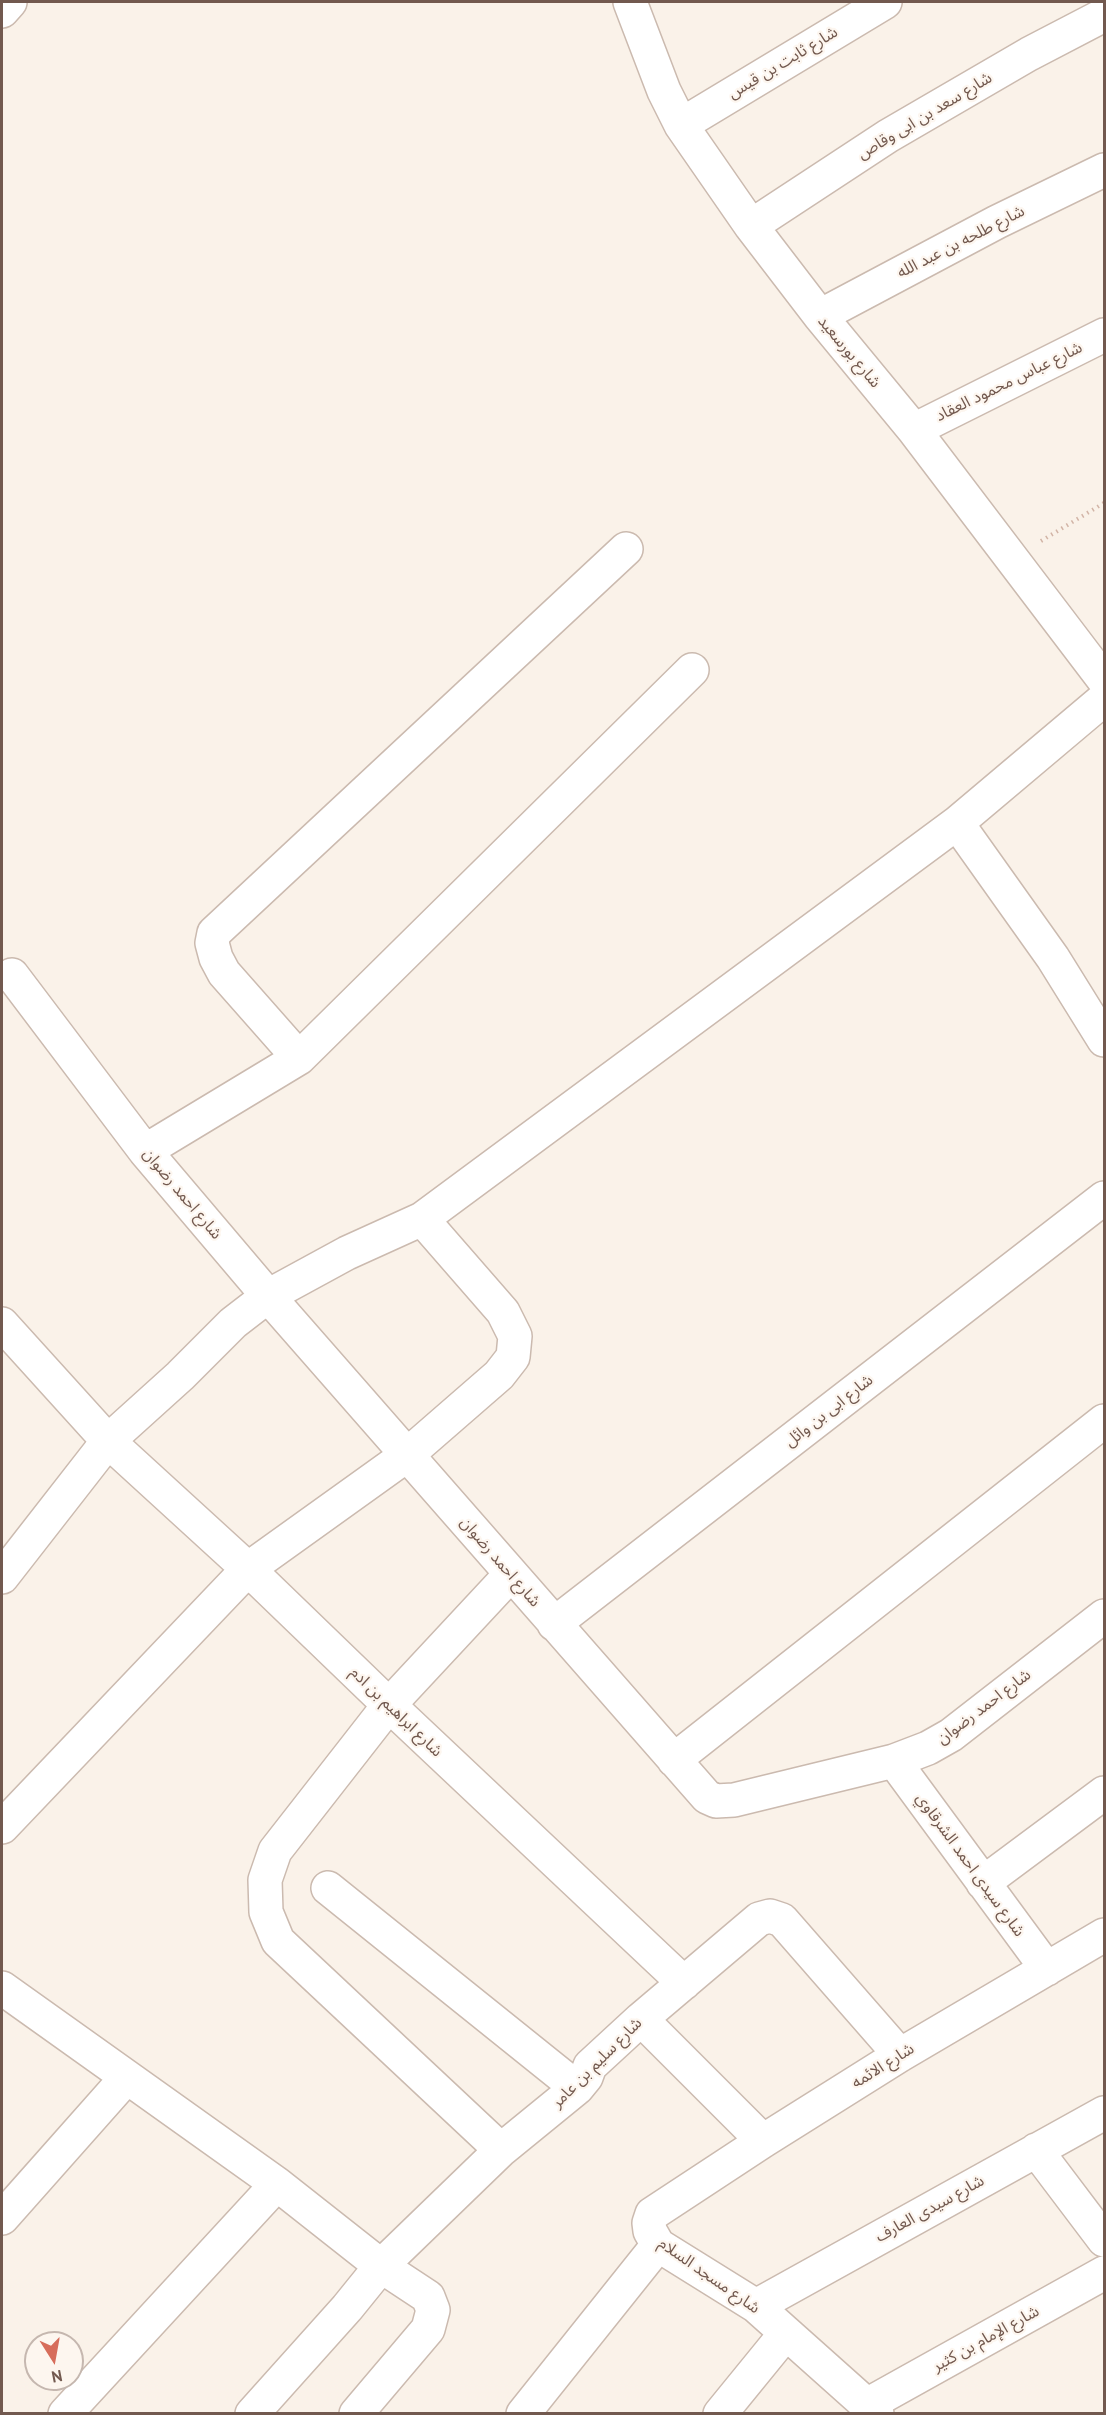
<!DOCTYPE html>
<html>
<head>
<meta charset="utf-8">
<style>
  body { margin:0 }
  #map { position:relative; width:1106px; height:2415px; overflow:hidden; background:#faf2e9; font-family:"PT Sans",sans-serif }
  canvas { display:block }
  .frame { position:absolute; inset:0; border:3px solid #72594f; pointer-events:none }
  .north { position:absolute; left:24px; top:2331px; width:60px; height:60px; box-sizing:border-box; background:#fdf6ef; border:2px solid #c5b7af; border-radius:50%; rotate:169deg; font-size:16px; font-weight:700; line-height:24px; text-align:center; color:#72594f }
  .north::after { content:''; display:block; margin:auto; width:21px; height:27px; background:#d76d5b; clip-path:polygon(50% 0,100% 100%,50% 72%,0 100%) }
</style>
</head>
<body>
<div id="map">
<canvas width="1106" height="2415"></canvas>
<div class="frame"></div>
<div class="north">N</div>
</div>
<script>
const g = document.querySelector('canvas').getContext('2d');
g.lineJoin = 'round';
const poly = rows => new Path2D(rows.map(r => 'M' + r).join(''));
function trace(path, color, width, dash) { g.strokeStyle = color; g.lineWidth = width; g.lineCap = dash ? 'butt' : 'round'; g.setLineDash(dash || []); g.stroke(path); }
function write(font, color, halo, rows, align = 'center') {
  g.font = font + ' "PT Sans","Noto Sans Arabic",sans-serif'; g.lineWidth = 4.5; g.setLineDash([]); g.textBaseline = 'middle'; g.strokeStyle = halo; g.fillStyle = color; for (const [text, x, y, turn = 0] of rows) {
    g.save(); g.translate(x, y); g.rotate((+turn || 0) * Math.PI / 180); g.textAlign = isNaN(turn) ? turn : align; if (halo) g.strokeText(text, 0, 0); g.fillText(text, 0, 0); g.restore();
  }
}
const path = poly([
  [1041,541,1104,503]
]);
const street = poly([
  [630,2,664,91,681,125,751,226,820,316,914,430,1104,680],
  [2,11,10,2],
  [681,125,885,2],
  [751,226,888,136,1029,54,1104,15],
  [820,316,997,222,1104,170],
  [914,430,1104,335],
  [957,823,1053,958,1104,1040],
  [12,975,145,1151,268,1296,707,1797,716,1801,734,1800,894,1761,928,1748,951,1735,1104,1616],
  [299,1058,224,973,216,958,212,943,214,933,626,549],
  [145,1151,299,1058,692,670],
  [2,1324,108,1441,2,1577],
  [554,1624,1104,1198],
  [674,1760,1104,1421],
  [894,1761,1047,1969],
  [2,1827,248,1569,407,1455,499,1375,513,1357,515,1336,503,1312,422,1219],
  [983,1883,1104,1793],
  [328,1888,577,2088],
  [684,1983,389,1705,248,1569,108,1441,180,1376,233,1323,268,1296,347,1253,422,1219,957,823,1104,699],
  [2,1988,277,2184,381,2266,428,2297,433,2310,428,2329,356,2414],
  [641,2019,763,2141],
  [501,2150,278,1941,266,1912,265,1880,275,1851,389,1705,511,1574],
  [1036,2150,1104,2240],
  [2,2218,127,2077],
  [756,2306,1104,2113],
  [867,2405,1104,2273],
  [65,2414,277,2184],
  [252,2414,347,2308,381,2266,501,2150,577,2088,586,2077,590,2066,641,2019,759,1919,770,1916,782,1920,900,2055],
  [523,2414,658,2245],
  [720,2414,786,2333],
  [877,2414,756,2306,658,2245,650,2231,649,2223,652,2214,763,2141,900,2055,1104,1935]
]);
const streetNames = [
  ["شارع ثابت بن قيس",783,63,-31],
  ["شارع سعد بن ابى وقاص",925,116,-31],
  ["شارع طلحه بن عبد الله",961,242,-27],
  ["شارع بورسعيد",849,352,50],
  ["شارع عباس محمود العقاد",1009,382,-26],
  ["شارع احمد رضوان",182,1194,50],
  ["شارع ابى بن وائل",829,1411,-38],
  ["شارع احمد رضوان",500,1562,49],
  ["شارع احمد رضوان",984,1707,-37],
  ["شارع ابراهيم بن ادم",396,1712,44],
  ["شارع سيدى احمد الشرقاوي",970,1865,54],
  ["شارع سليم بن عامر",597,2063,-45],
  ["شارع الائمه",883,2066,-32],
  ["شارع سيدى العارف",930,2209,-29],
  ["شارع مسجد السلام",709,2276,35],
  ["شارع الإمام بن كثير",986,2339,-29]
];
trace(street, '#cbbaaf', 36);
trace(path, '#d2b4a6', 4, [1.5, 4.5]);
trace(street, '#fff', 33);
write('16px', '#72594f', '#fdf6ef', streetNames);
</script>
</body>
</html>
